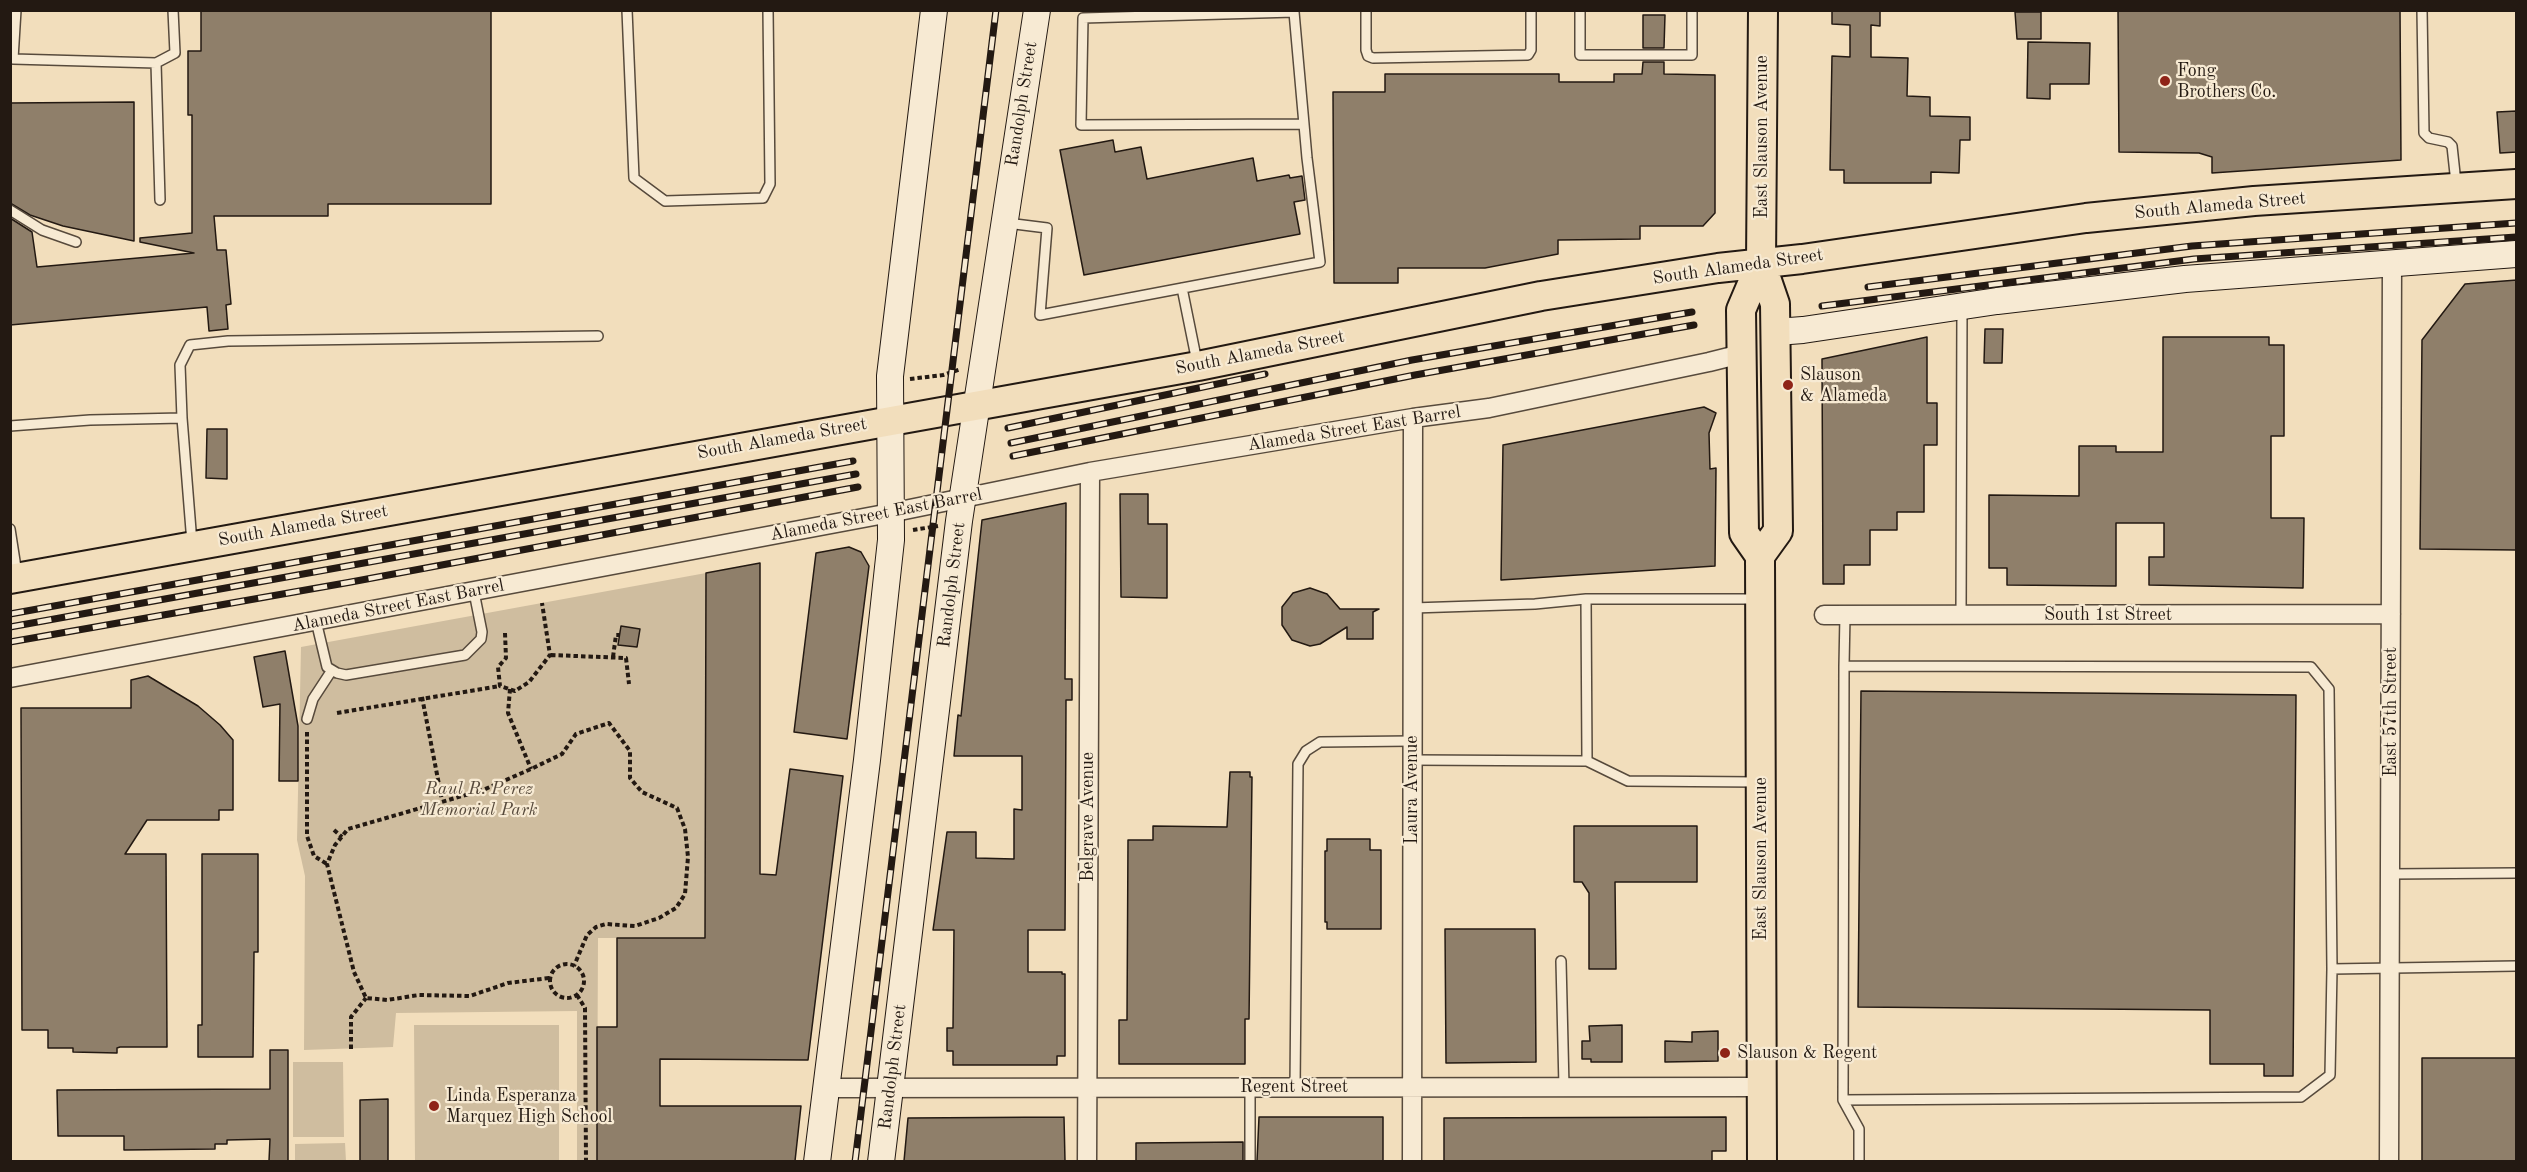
<!DOCTYPE html>
<html>
<head>
<meta charset="utf-8">
<style>
  body { margin:0 }
  #map { position:relative; width:2527px; height:1172px; overflow:hidden; background:#f2debc; font-family:"Old Standard TT",serif }
  canvas { display:block }
  .frame { position:absolute; inset:0; border:12px solid #231912; pointer-events:none }
</style>
</head>
<body>
<div id="map">
<canvas width="2527" height="1172"></canvas>
<div class="frame"></div>
</div>
<script>
const g = document.querySelector('canvas').getContext('2d');
g.lineJoin = 'round';
function fillPath(path, color) { g.fillStyle = color; g.fill(path, 'evenodd'); }
const poly = rows => new Path2D(rows.map(r => 'M' + r).join(''));
function trace(path, color, width, dash) { g.strokeStyle = color; g.lineWidth = width; g.lineCap = dash ? 'butt' : 'round'; g.setLineDash(dash || []); g.stroke(path); }
function write(font, color, halo, rows, align = 'center') {
  g.font = font + ' "Old Standard TT",serif'; g.lineWidth = 4.5; g.setLineDash([]); g.textBaseline = 'middle'; g.strokeStyle = halo; g.fillStyle = color; for (const [text, x, y, turn = 0] of rows) {
    g.save(); g.translate(x, y); g.rotate((+turn || 0) * Math.PI / 180); g.textAlign = isNaN(turn) ? turn : align; if (halo) g.strokeText(text, 0, 0); g.fillText(text, 0, 0); g.restore();
  }
}
const green = poly([
  [706,573,705,938,598,938,597,1161,577,1161,577,1011,396,1013,393,1047,304,1050,305,876,297,840,301,647],
  [414,1025,559,1025,559,1161,415,1161],
  [293,1062,343,1062,344,1137,293,1137],
  [345,1143,346,1161,295,1161,295,1144]
]);
const building = poly([
  [201,10,491,10,491,204,328,204,328,216,214,216,217,250,226,250,231,304,226,305,228,329,209,331,207,307,10,325,10,218,32,232,37,267,194,253,140,242,140,238,192,233,192,115,188,115,188,51,201,51,201,10],
  [1832,10,1880,10,1880,26,1871,25,1871,57,1908,58,1907,96,1930,97,1930,116,1970,117,1970,140,1960,140,1959,173,1931,172,1931,183,1844,183,1844,170,1830,170,1832,56,1850,57,1850,25,1832,24,1832,10],
  [2118,10,2400,10,2401,160,2212,173,2212,157,2199,153,2119,152,2118,10],
  [2015,12,2041,12,2041,39,2017,39,2015,12],
  [1643,15,1665,15,1664,48,1643,48,1643,15],
  [2028,42,2090,43,2089,84,2050,84,2050,99,2027,98,2028,42],
  [1643,62,1664,62,1664,74,1715,75,1715,213,1703,226,1640,226,1640,239,1558,240,1558,254,1485,268,1398,268,1398,283,1334,283,1333,92,1385,92,1385,74,1559,74,1559,82,1614,82,1614,74,1642,74,1643,62],
  [134,102,134,241,63,226,30,215,10,203,10,103,134,102],
  [2517,111,2517,152,2500,153,2497,112,2517,111],
  [1113,140,1115,152,1141,147,1147,179,1253,158,1257,181,1289,175,1290,178,1302,176,1305,200,1294,202,1300,234,1084,275,1060,150,1113,140],
  [2517,280,2517,550,2420,549,2422,340,2465,284,2517,280],
  [1985,329,2003,329,2002,363,1984,363,1985,329],
  [1927,337,1927,403,1937,403,1937,445,1924,445,1924,512,1897,512,1897,530,1870,530,1870,565,1844,565,1844,584,1823,584,1822,359,1927,337],
  [2163,337,2269,337,2269,345,2284,345,2284,436,2271,436,2271,518,2304,518,2303,588,2149,585,2149,557,2164,557,2164,523,2116,523,2116,586,2007,585,2007,568,1989,568,1989,495,2079,496,2079,446,2116,446,2116,452,2163,452,2163,337],
  [1704,407,1716,413,1709,433,1710,469,1716,468,1715,566,1501,580,1503,445,1704,407],
  [207,429,227,429,227,479,206,478,207,429],
  [1120,494,1148,494,1148,524,1167,524,1167,598,1121,597,1120,494],
  [1066,503,1065,679,1072,679,1072,700,1066,700,1065,930,1028,930,1028,972,1062,972,1062,974,1065,974,1065,1056,1057,1056,1057,1065,953,1065,953,1051,947,1051,947,1028,953,1028,954,930,933,930,947,832,976,832,976,858,1014,859,1014,809,1022,810,1022,756,954,756,958,715,961,716,982,520,1066,503],
  [849,547,861,552,869,566,847,739,794,732,816,553,849,547],
  [760,563,760,874,776,875,790,769,843,776,808,1060,660,1059,660,1106,801,1106,795,1161,597,1161,597,1027,617,1027,617,938,705,938,706,573,760,563],
  [1310,588,1327,594,1340,609,1379,609,1373,612,1373,639,1347,639,1347,627,1320,644,1310,646,1292,640,1282,625,1282,607,1293,593,1310,588],
  [621,626,640,629,637,647,618,645,621,626],
  [285,651,298,726,298,781,279,781,280,704,263,707,254,657,285,651],
  [148,676,198,706,220,725,233,740,233,810,219,810,219,820,147,820,125,854,166,854,167,1047,120,1047,117,1048,117,1053,73,1052,73,1048,48,1048,48,1030,22,1030,21,708,131,708,131,680,148,676],
  [1861,691,2296,695,2293,1076,2264,1076,2264,1064,2210,1064,2210,1010,1858,1007,1861,691],
  [1230,772,1250,772,1250,777,1252,777,1249,1019,1245,1019,1245,1064,1119,1064,1119,1020,1127,1020,1128,840,1153,840,1153,826,1227,827,1230,772],
  [1574,826,1697,826,1697,882,1615,882,1616,969,1589,969,1589,893,1582,882,1574,882,1574,826],
  [1327,839,1370,839,1370,850,1381,850,1381,929,1327,929,1327,922,1325,922,1325,851,1327,851,1327,839],
  [202,854,258,854,258,952,254,952,253,1057,198,1057,198,1025,202,1025,202,854],
  [1445,929,1535,929,1536,1062,1446,1063,1445,929],
  [1622,1025,1622,1062,1591,1062,1591,1059,1582,1059,1582,1041,1590,1041,1589,1026,1622,1025],
  [1718,1031,1718,1061,1665,1062,1665,1041,1692,1042,1692,1032,1718,1031],
  [270,1050,288,1050,288,1161,269,1161,270,1139,227,1140,227,1144,215,1144,215,1149,124,1150,124,1136,58,1136,57,1090,270,1089,270,1050],
  [2422,1058,2517,1058,2517,1161,2422,1161,2422,1058],
  [388,1099,388,1161,360,1161,360,1100,388,1099],
  [1064,1117,1065,1161,904,1161,908,1118,1064,1117],
  [1259,1117,1383,1117,1383,1161,1257,1161,1259,1117],
  [1726,1117,1726,1151,1712,1151,1712,1161,1444,1161,1444,1118,1726,1117],
  [1243,1142,1243,1161,1136,1161,1136,1143,1243,1142]
]);
const path = poly([
  [910,379,943,375,961,369],
  [913,530,938,526],
  [505,633,506,658,498,667,500,686,515,691,529,682,550,655,542,603],
  [551,655,626,658,629,684],
  [613,657,616,635,620,635],
  [510,689,508,713,531,769],
  [422,697,442,800],
  [337,713,500,686],
  [307,732,307,836,314,856,327,864],
  [334,830,342,837],
  '550 981a17 17 0 1 1 34 0a17 17 0 1 1-34 0Z',
  [549,978,508,983,470,996,419,995,387,1000,366,998,354,972,327,864,335,845,348,829,483,790,531,769,562,754,576,734,609,723,630,751,630,778,642,792,677,808,685,829,688,857,685,894,676,908,659,918,635,926,606,924,596,927,587,935,574,966],
  [577,995,585,1008,586,1162],
  [351,1049,351,1017,366,998]
]);
const lane = poly([
  [16,10,13,59,156,63,160,200],
  [627,10,634,178,665,201,763,198,770,184,768,10],
  [1366,10,1366,50,1368,56,1373,58,1528,55,1531,50,1531,10],
  [1580,10,1580,55,1692,55,1692,10],
  [2422,10,2424,133,2429,138,2448,142,2452,146,2456,183],
  [156,63,175,53,173,10],
  [10,210,42,230,76,242],
  [1007,223,1047,228,1040,315,1320,262,1307,158,1294,12,1083,18,1081,125,1304,124],
  [1182,288,1197,362],
  [182,418,180,365,190,345,228,341,598,336],
  [10,426,90,420,182,418,192,543],
  [10,529,17,574],
  [1586,599,1587,761,1628,781,1757,782],
  [1413,608,1535,604,1586,599,1758,599],
  [1961,616,1962,307],
  [316,621,327,667,337,673,346,675,465,655,481,639,482,632,474,592],
  [1844,666,1845,615],
  [307,719,313,699,332,670],
  [1413,760,1587,761],
  [2390,874,2516,873],
  [1561,961,1564,1087],
  [1295,1087,1298,764,1306,751,1320,742,1412,741],
  [1843,1100,2301,1097,2330,1075,2332,969,2516,966],
  [1250,1162,1250,1087],
  [1859,1162,1859,1129,1843,1100,1844,666,2311,667,2329,689,2332,969]
]);
const street = poly([
  [1824,615,2391,614],
  [10,678,890,513,1090,472,1413,418,1489,408,1709,362,1741,354],
  [826,1088,1761,1087],
  [1087,1162,1090,472],
  [1412,1162,1413,418],
  [2389,1162,2392,263]
]);
const secondary = poly([
  [1776,332,1803,330,1997,301,2185,279,2516,254],
  [817,1162,867,760,891,540,890,376,934,10],
  [881,1162,959,521,1037,10]
]);
const primary = poly([
  [1761,263,1741,310,1744,533,1760,556,1762,1162],
  [1760,556,1778,531,1775,304,1761,263,1763,10],
  [10,579,1198,366,1541,296,1718,268,1802,259,2086,218,2254,201,2516,184]
]);
const rail = poly([
  [1868,287,2192,246,2516,223],
  [1822,306,2194,259,2516,237],
  [1008,428,1265,374],
  [1011,443,1412,360,1692,312],
  [1013,456,1415,375,1694,325],
  [10,614,853,461],
  [10,627,856,474],
  [10,642,351,582,858,487],
  [855,1162,996,10]
]);
const markers = [
  [2165,81,6,"#8f2418"],
  [1788,385,6,"#8f2418"],
  [1725,1053,6,"#8f2418"],
  [434,1106,6,"#8f2418"]
];
const poiNames = [
  ["Fong",2177,71],
  ["Brothers Co.",2177,92],
  ["Slauson",1800,375],
  ["& Alameda",1800,396],
  ["Slauson & Regent",1737,1053],
  ["Linda Esperanza",446,1096],
  ["Marquez High School",446,1117]
];
const streetNames = [
  ["Randolph Street",1022,104,-81],
  ["East Slauson Avenue",1762,137,-90],
  ["South Alameda Street",2220,206,-5],
  ["South Alameda Street",1738,267,-8],
  ["South Alameda Street",1260,353,-11],
  ["Alameda Street East Barrel",1354,429,-9],
  ["South Alameda Street",782,439,-10],
  ["Alameda Street East Barrel",876,515,-11],
  ["South Alameda Street",303,526,-10],
  ["Randolph Street",952,585,-83],
  ["Alameda Street East Barrel",398,606,-11],
  ["South 1st Street",2108,615],
  ["East 57th Street",2391,712,-90],
  ["Laura Avenue",1412,790,-90],
  ["Belgrave Avenue",1088,817,-90],
  ["East Slauson Avenue",1761,859,-90],
  ["Randolph Street",893,1067,-83],
  ["Regent Street",1294,1087]
];
const parkNames = [
  ["Raul R. Perez",479,789],
  ["Memorial Park",479,810]
];
fillPath(green, '#cfbd9f');
fillPath(building, '#8f7f6a');
trace(building, '#231912', 1.5);
trace(lane, '#574a3c', 12);
trace(street, '#574a3c', 21);
trace(secondary, '#231912', 28);
trace(primary, '#231912', 32);
trace(path, '#231912', 4, [4.5, 3]);
trace(lane, '#f7ead3', 9);
trace(street, '#f7ead3', 18);
trace(secondary, '#f7ead3', 26);
trace(primary, '#f2debc', 28);
trace(rail, '#231912', 7);
trace(rail, '#f7ead3', 4.5, [14]);
for (const [x, y, r, color] of markers) { const dot = new Path2D(); dot.arc(x, y, r, 0, 2 * Math.PI); g.fillStyle = color; g.fill(dot); trace(dot, '#f7ead3', 2); }
write('18px', '#231912', '#f7ead3', poiNames, 'left');
write('18px', '#231912', '#f7ead3', streetNames);
write('italic 18px', '#574a3c', '#f7ead3', parkNames);
</script>
</body>
</html>
